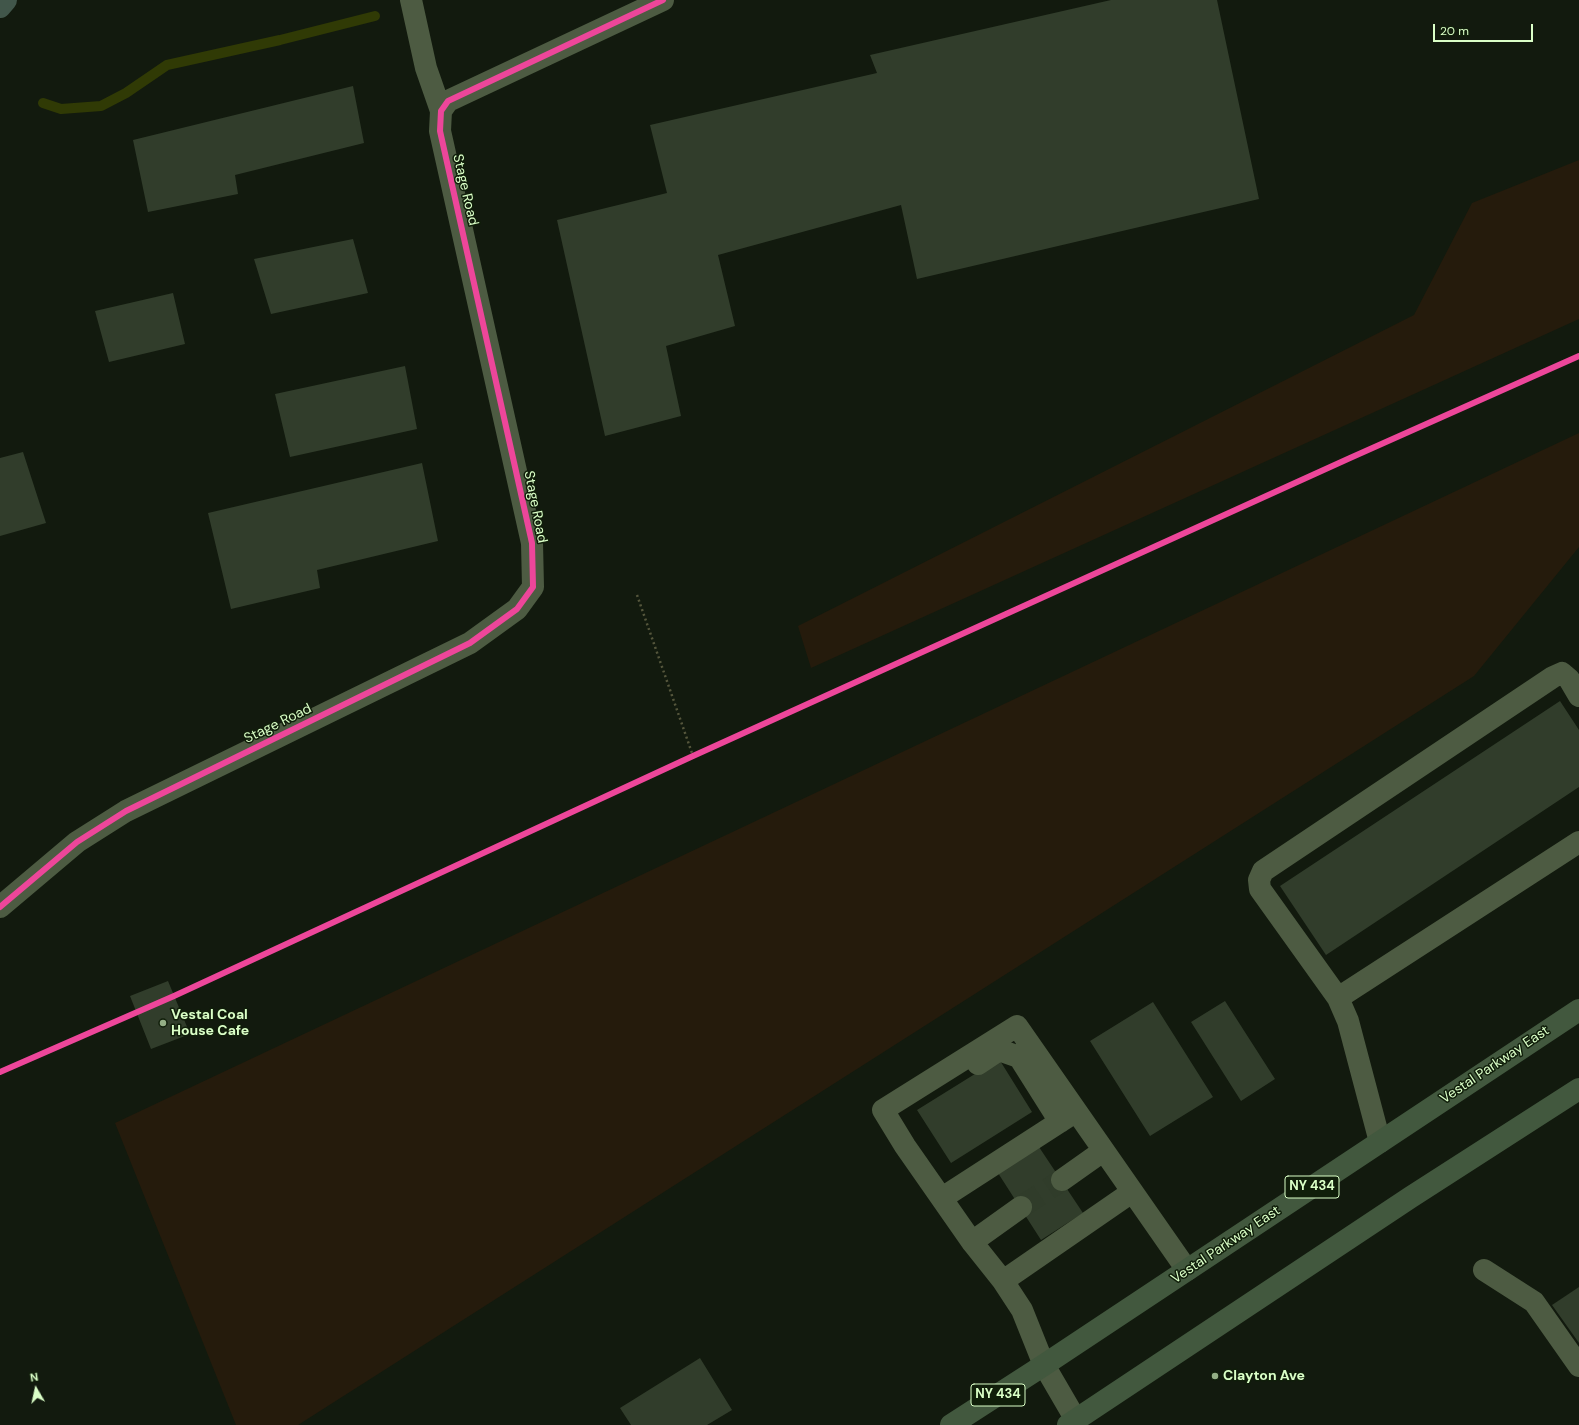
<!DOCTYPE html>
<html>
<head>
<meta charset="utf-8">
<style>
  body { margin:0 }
  #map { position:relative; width:1579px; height:1425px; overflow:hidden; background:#121a0e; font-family:"DM Sans",sans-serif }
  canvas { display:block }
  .north { position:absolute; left:16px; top:1369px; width:40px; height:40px; -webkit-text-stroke:3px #101e0a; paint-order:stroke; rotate:351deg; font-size:11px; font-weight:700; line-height:16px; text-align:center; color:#daffc7 }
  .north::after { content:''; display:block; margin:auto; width:14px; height:18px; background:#daffc7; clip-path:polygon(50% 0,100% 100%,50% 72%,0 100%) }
  .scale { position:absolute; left:1433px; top:24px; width:100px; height:18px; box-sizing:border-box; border:2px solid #daffc7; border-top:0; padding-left:5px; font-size:12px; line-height:14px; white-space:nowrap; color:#daffc7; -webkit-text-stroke:3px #101e0a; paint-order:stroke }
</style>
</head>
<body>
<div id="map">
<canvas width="1579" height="1425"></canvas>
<div class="north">N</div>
<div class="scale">20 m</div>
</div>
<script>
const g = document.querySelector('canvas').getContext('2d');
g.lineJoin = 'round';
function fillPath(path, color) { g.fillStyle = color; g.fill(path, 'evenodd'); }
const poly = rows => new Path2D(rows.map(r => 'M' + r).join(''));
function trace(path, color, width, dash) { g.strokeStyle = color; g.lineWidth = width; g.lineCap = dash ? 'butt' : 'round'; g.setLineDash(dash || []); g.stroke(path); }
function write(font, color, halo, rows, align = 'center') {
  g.font = font + ' "DM Sans",sans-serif'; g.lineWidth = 3; g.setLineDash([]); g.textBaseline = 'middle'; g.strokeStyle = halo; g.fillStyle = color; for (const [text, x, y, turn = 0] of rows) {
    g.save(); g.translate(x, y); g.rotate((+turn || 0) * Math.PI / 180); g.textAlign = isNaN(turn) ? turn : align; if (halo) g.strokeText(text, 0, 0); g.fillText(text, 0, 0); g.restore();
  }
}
const green = poly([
  [1579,160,1579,319,811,668,798,626,1414,315,1472,203],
  [1579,433,1579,547,1474,676,298,1425,236,1425,115,1123]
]);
const stream = poly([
  [43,103,61,109,101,106,126,93,167,65,280,40,375,16]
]);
const building = poly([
  [1111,0,1217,0,1259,199,917,279,901,205,718,255,735,326,666,346,681,416,605,436,557,220,667,193,650,125,877,73,870,55],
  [353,86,364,143,235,175,238,194,148,212,133,140],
  [353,239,368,293,271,314,254,259],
  [173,293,185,344,109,362,95,311],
  [405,366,417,429,290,457,275,394],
  [23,452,46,523,0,536,0,458],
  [422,463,438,541,317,570,320,588,231,609,208,513],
  [1560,701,1579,730,1579,787,1326,955,1280,886],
  [168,981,190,1034,151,1049,130,996],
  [1225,1001,1275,1079,1241,1101,1191,1022],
  [1153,1002,1213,1097,1150,1136,1090,1041],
  [999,1059,1032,1112,951,1163,917,1110],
  [1039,1147,1083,1213,1041,1240,998,1173],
  [1579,1287,1579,1343,1552,1305],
  [700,1358,732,1410,707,1425,631,1425,620,1408]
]);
const minorTunnel = poly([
  [1021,1207,1062,1180]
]);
const path = poly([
  [637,595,693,756]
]);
const minor = poly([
  [411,0,426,68,441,111],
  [0,907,77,842,126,811,470,643,517,609,533,587,532,543,440,131,441,111,448,101,663,0],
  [1338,998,1579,842],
  [978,1064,999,1050,1019,1057,1060,1122],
  [1380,1142,1348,1021,1338,998,1260,889,1259,880,1263,871,1553,677,1562,673,1569,679,1579,696],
  [1062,1180,1103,1151],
  [942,1198,1072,1114],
  [972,1242,1021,1207],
  [1484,1270,1534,1302,1579,1366],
  [1003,1281,1132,1192],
  [1077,1425,1076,1420,1044,1365,1022,1310,1003,1281,972,1242,905,1146,883,1110,1017,1026,1187,1270]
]);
const major = poly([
  [951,1425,1044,1365,1579,1010],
  [1068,1425,1411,1197,1579,1089]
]);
const highway = poly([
  [0,7,6,0]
]);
const cycleway = poly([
  [0,907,77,842,126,811,470,643,517,609,533,587,532,543,440,131,441,111,448,101,663,0],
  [0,1072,174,996,693,756,1350,458,1579,356]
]);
const markers = [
  [163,1023,4,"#94af86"],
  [1215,1376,4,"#94af86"]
];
const shields = [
  [1312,1187,54],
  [998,1395,54]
];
const shieldNames = [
  ["NY 434",1312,1187],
  ["NY 434",998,1395]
];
const streetNames = [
  ["Stage Road",465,190,77],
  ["Stage Road",535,507,79],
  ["Stage Road",278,724,-26],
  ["Vestal Parkway East",1495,1065,-34],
  ["Vestal Parkway East",1226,1245,-34]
];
const poiNames = [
  ["Vestal Coal",171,1015],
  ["House Cafe",171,1031],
  ["Clayton Ave",1223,1376]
];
fillPath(green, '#251b0c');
trace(stream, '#303a05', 10);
fillPath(building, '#313d2b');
trace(minorTunnel, '#303c2a', 22, [22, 11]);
trace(path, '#55563c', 2.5, [2, 3]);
trace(minor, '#4d5b42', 22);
trace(major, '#42583e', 22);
trace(highway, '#41564a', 22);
trace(cycleway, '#ed469a', 6);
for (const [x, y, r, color] of markers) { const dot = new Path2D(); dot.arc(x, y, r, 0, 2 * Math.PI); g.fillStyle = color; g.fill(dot); trace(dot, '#101e0a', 1.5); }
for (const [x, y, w] of shields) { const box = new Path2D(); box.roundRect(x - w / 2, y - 11, w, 22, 3); g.fillStyle = '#101e0a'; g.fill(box); trace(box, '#daffc7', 1); }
write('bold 13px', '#daffc7', null, shieldNames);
write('14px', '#daffc7', '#101e0a', streetNames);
write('bold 14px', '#daffc7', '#101e0a', poiNames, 'left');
</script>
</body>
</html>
